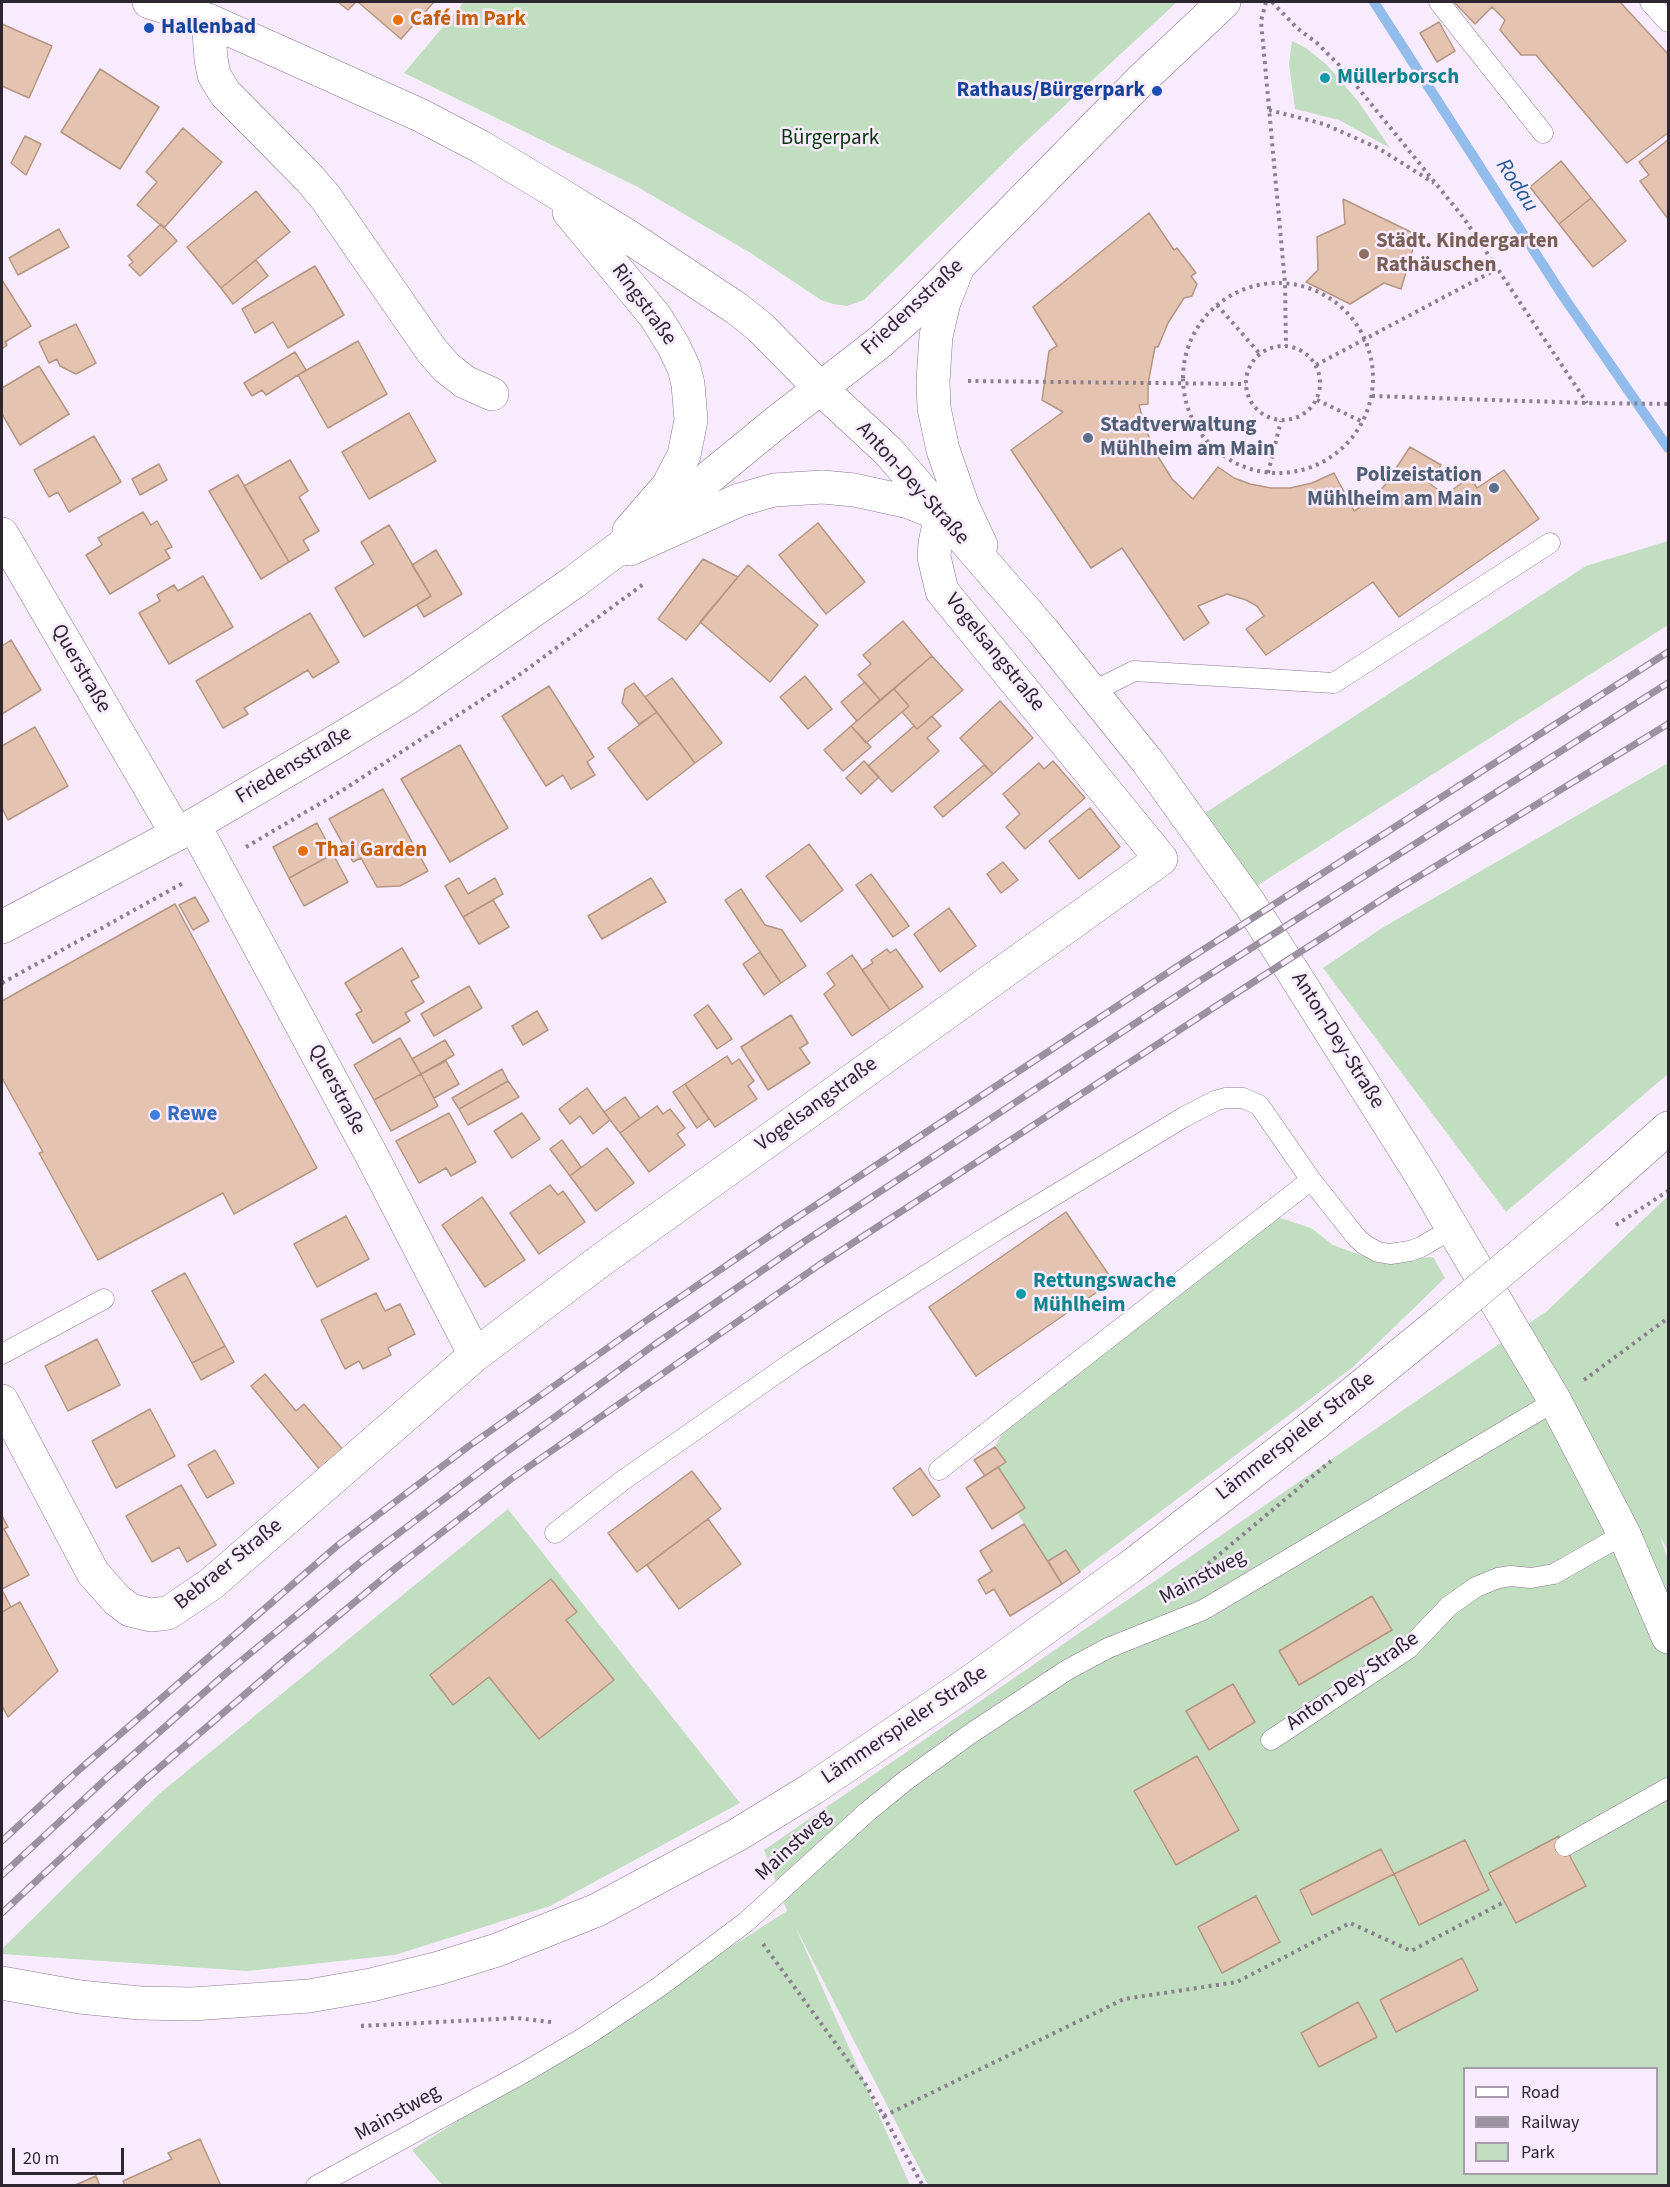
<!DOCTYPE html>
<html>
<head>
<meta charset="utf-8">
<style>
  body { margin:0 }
  #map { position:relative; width:1670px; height:2187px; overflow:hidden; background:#f8ebfd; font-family:"Source Sans 3",sans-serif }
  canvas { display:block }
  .frame { position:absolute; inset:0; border:3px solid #2d2530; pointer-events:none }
  .legend { position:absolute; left:1463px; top:2067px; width:195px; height:108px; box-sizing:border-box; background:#f8ebfd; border:2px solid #a79cab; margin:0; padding:8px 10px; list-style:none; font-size:18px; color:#2d2530 }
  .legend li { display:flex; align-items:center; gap:12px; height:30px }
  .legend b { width:30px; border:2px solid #a79cab }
  .scale { position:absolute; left:12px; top:2148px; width:112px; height:27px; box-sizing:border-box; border:3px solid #2d2530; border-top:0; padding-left:8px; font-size:18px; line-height:21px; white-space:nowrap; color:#2d2530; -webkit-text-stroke:4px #f8ebfd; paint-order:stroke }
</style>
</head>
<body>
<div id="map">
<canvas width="1670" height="2187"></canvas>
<div class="frame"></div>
<ul class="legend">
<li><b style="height:8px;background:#fff"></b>Road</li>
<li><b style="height:8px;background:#9b91a0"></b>Railway</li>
<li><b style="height:16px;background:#c1dfc0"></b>Park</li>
</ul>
<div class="scale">20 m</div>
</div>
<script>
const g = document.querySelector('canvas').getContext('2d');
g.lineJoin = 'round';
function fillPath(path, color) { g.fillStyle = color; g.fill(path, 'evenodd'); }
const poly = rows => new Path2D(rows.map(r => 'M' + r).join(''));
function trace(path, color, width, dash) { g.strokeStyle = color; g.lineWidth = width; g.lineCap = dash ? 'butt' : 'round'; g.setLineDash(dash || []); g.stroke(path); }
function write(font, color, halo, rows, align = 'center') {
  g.font = font + ' "Source Sans 3",sans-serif'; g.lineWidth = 5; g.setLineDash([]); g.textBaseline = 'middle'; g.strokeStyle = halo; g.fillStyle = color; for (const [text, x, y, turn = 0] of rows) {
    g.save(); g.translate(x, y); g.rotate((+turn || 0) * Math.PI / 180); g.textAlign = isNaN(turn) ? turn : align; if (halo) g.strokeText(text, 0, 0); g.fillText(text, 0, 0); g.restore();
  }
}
const green = poly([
  [464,2,1177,2,1021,146,864,300,847,306,833,304,821,300,749,252,636,186,404,73],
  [1292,41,1306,48,1327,65,1358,101,1390,148,1339,120,1295,109,1289,64],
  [1668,541,1668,625,1255,887,1205,813,1586,566],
  [1668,763,1668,1074,1506,1212,1323,968,1382,928],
  [1668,1196,1668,1551,1660,1536,1668,1560,1668,2185,928,2185,795,1926,910,2185,442,2185,412,2150,787,1911,764,1850,1547,1311],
  [1464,2068,1656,2068,1656,2174,1464,2174],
  [1271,1215,1311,1228,1333,1245,1371,1259,1385,1263,1403,1259,1433,1257,1445,1278,1353,1367,1080,1572,1066,1550,1048,1561,1017,1513,1025,1508,998,1467,1005,1462,995,1447,1008,1421],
  [508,1509,740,1803,550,1906,395,1955,248,1971,2,1954,2,1949,159,1794]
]);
const stream = poly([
  [1374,2,1563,296,1668,448]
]);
const building = poly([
  [338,2,356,2,348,10,338,2],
  [358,2,434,2,401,39,358,2],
  [1454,2,1620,2,1668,54,1668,133,1627,163,1536,55,1521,55,1500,30,1505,20,1492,7,1475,24,1454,2],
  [1439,22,1455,51,1437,62,1420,33,1439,22],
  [2,24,52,46,29,98,2,86,2,24],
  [100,69,159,107,120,169,61,132,100,69],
  [183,128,222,162,164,228,137,205,157,182,146,172,183,128],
  [25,136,41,144,26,175,11,163,25,136],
  [1668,140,1668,219,1640,181,1649,175,1639,162,1668,140],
  [1561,161,1591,198,1559,224,1530,187,1561,161],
  [256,191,290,232,221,288,187,247,256,191],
  [1591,198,1626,241,1593,267,1559,224,1591,198],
  [1343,199,1417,235,1401,289,1384,283,1350,304,1306,282,1318,270,1317,237,1345,224,1343,199],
  [1149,213,1174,250,1177,248,1196,273,1191,276,1197,284,1192,296,1184,298,1168,323,1158,347,1155,347,1148,384,1148,404,1139,405,1146,430,1157,455,1172,479,1193,499,1218,467,1234,478,1250,484,1271,488,1290,488,1312,483,1334,473,1354,511,1370,501,1385,485,1410,447,1441,465,1429,483,1445,495,1470,477,1477,488,1504,470,1539,519,1399,617,1373,582,1266,655,1246,629,1264,616,1257,606,1246,600,1227,594,1198,606,1209,623,1184,640,1122,548,1091,568,1011,450,1063,412,1042,400,1049,351,1057,346,1033,307,1149,213],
  [161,224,177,241,140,276,129,265,133,262,128,256,161,224],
  [59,229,69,247,18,275,9,258,59,229],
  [256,260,268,276,233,304,221,288,256,260],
  [315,266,344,315,288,348,273,322,255,333,242,309,315,266],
  [2,280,31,326,5,342,7,345,2,349,2,280],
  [76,324,96,363,76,374,60,366,57,359,49,363,39,342,76,324],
  [358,341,387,394,328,428,298,375,358,341],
  [295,352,306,370,266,395,262,390,252,396,244,383,295,352],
  [39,366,69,414,20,445,2,414,2,388,39,366],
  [409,413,436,461,369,499,342,452,409,413],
  [94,436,121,482,69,512,58,492,49,497,34,470,94,436],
  [290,460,308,491,299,497,319,531,303,540,309,550,289,562,244,486,290,460],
  [159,464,167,480,140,495,132,479,159,464],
  [238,475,289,562,261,579,209,491,238,475],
  [143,512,151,525,157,521,172,547,165,550,170,558,110,594,86,555,102,545,98,538,143,512],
  [818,523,865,582,826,614,779,555,818,523],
  [389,525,431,596,364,637,335,588,374,564,361,542,389,525],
  [436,550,462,594,424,617,417,605,431,596,412,565,436,550],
  [703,559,738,577,686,640,658,619,703,559],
  [748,565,818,625,770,682,700,622,748,565],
  [203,576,233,627,169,664,139,613,160,601,157,595,174,585,178,591,203,576],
  [310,613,339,662,313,678,308,670,244,708,248,714,223,728,196,681,310,613],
  [903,621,932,656,880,700,858,675,871,664,863,655,903,621],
  [11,640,41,690,2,714,2,646,11,640],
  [932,656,963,690,917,729,902,712,909,706,894,689,932,656],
  [805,676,832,709,808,729,780,697,805,676],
  [672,678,722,743,695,763,645,697,672,678],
  [865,682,880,700,857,721,841,702,865,682],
  [634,683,657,712,639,724,622,703,625,689,634,683],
  [549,686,594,757,587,762,595,775,571,789,563,775,546,786,502,716,549,686],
  [894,689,909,706,866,743,851,726,894,689],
  [1000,701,1033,738,993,774,960,738,1000,701],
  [657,712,695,763,647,800,608,748,657,712],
  [932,716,941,726,927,738,939,751,892,792,868,766,914,726,917,729,932,716],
  [851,726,871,747,843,771,824,750,851,726],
  [35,727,68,786,8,820,2,808,2,746,35,727],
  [460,745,508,828,450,862,401,779,460,745],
  [864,761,879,777,861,794,846,778,864,761],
  [1053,761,1085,798,1025,849,1006,827,1020,814,1003,794,1039,763,1044,769,1053,761],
  [984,765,993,774,943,817,934,807,984,765],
  [383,789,428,871,400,886,377,887,361,858,353,862,329,819,383,789],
  [1090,808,1120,847,1079,879,1049,841,1090,808],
  [317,823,333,854,289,878,273,847,317,823],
  [809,844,843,890,801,922,766,876,809,844],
  [333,854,348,882,304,906,289,878,333,854],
  [1003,862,1018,880,1001,893,987,874,1003,862],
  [871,874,909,926,893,937,856,885,871,874],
  [459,878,468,894,495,878,503,894,463,917,445,886,459,878],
  [651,878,666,902,602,939,588,916,651,878],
  [741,889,765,925,782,930,806,966,781,983,725,900,741,889],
  [195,897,209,921,193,930,179,905,195,897],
  [493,900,509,927,479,944,463,917,493,900],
  [175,904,317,1168,234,1214,223,1193,98,1260,39,1153,43,1152,2,1078,2,1001,175,904],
  [949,908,976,946,940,972,914,934,949,908],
  [402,948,419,977,411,981,424,1002,405,1013,410,1021,373,1043,356,1014,362,1011,345,983,402,948],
  [887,949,890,953,896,949,923,987,890,1010,862,970,873,963,871,960,887,949],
  [760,952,781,983,764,995,743,964,760,952],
  [852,955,890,1010,852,1036,824,994,835,985,827,973,852,955],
  [469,986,482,1008,434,1036,421,1014,469,986],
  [708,1005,732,1039,717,1049,694,1015,708,1005],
  [537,1011,548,1030,523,1045,512,1026,537,1011],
  [791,1015,808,1043,800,1048,810,1063,768,1090,741,1047,791,1015],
  [400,1038,421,1074,374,1100,354,1065,400,1038],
  [445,1040,454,1055,421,1074,412,1059,445,1040],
  [727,1056,732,1064,739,1059,754,1081,748,1086,757,1099,715,1127,685,1084,727,1056],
  [446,1061,459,1084,434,1098,421,1074,446,1061],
  [502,1069,508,1081,459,1109,452,1098,502,1069],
  [421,1074,438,1106,391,1131,374,1100,421,1074],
  [508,1081,519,1097,468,1125,459,1109,508,1081],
  [685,1084,709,1119,697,1128,673,1092,685,1084],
  [587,1088,610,1120,593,1134,580,1116,570,1124,559,1109,587,1088],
  [625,1097,640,1118,620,1133,604,1112,625,1097],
  [657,1106,663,1114,670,1109,685,1128,677,1134,685,1145,649,1172,620,1133,657,1106],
  [449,1113,476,1162,451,1176,446,1168,419,1183,396,1141,449,1113],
  [522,1113,540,1139,512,1158,494,1131,522,1113],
  [562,1140,581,1167,570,1176,550,1149,562,1140],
  [607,1148,634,1183,596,1211,570,1176,607,1148],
  [550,1185,558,1195,563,1191,585,1222,539,1254,510,1213,550,1185],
  [482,1197,525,1260,485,1287,442,1225,482,1197],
  [1066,1212,1113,1281,976,1376,929,1307,1066,1212],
  [346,1216,369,1259,317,1287,294,1244,346,1216],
  [185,1273,225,1346,192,1363,152,1291,185,1273],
  [376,1293,385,1311,400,1304,415,1334,388,1348,391,1355,363,1369,359,1361,345,1369,321,1320,376,1293],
  [97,1339,120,1385,68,1411,45,1366,97,1339],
  [225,1346,234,1362,201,1380,192,1363,225,1346],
  [265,1374,296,1411,304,1404,344,1451,321,1471,251,1386,265,1374],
  [150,1409,175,1456,116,1488,92,1441,150,1409],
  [995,1447,1006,1462,985,1476,974,1460,995,1447],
  [215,1450,234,1483,207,1498,188,1465,215,1450],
  [998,1467,1025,1508,992,1529,966,1488,998,1467],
  [920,1468,940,1496,913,1516,893,1488,920,1468],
  [692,1471,721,1509,637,1572,608,1533,692,1471],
  [181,1485,216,1545,187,1562,179,1547,152,1562,126,1516,181,1485],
  [2,1516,8,1527,2,1530,2,1516],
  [708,1519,741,1564,679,1609,647,1565,708,1519],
  [1024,1524,1062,1584,1010,1616,994,1589,986,1594,978,1580,992,1571,980,1551,1024,1524],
  [4,1529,29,1575,2,1589,2,1530,4,1529],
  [1066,1550,1080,1572,1062,1584,1048,1561,1066,1550],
  [551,1579,577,1612,566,1620,614,1680,539,1739,489,1677,453,1705,430,1675,551,1579],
  [2,1590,11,1607,2,1612,2,1590],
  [1372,1596,1392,1630,1299,1685,1279,1651,1372,1596],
  [20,1602,58,1671,8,1717,2,1706,2,1612,20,1602],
  [1233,1684,1255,1722,1209,1750,1186,1711,1233,1684],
  [1197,1756,1239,1830,1176,1865,1134,1791,1197,1756],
  [1559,1836,1586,1886,1516,1923,1489,1873,1559,1836],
  [1465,1840,1489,1890,1419,1925,1394,1874,1465,1840],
  [1381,1849,1394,1874,1312,1915,1300,1890,1381,1849],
  [1256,1896,1280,1942,1222,1973,1198,1927,1256,1896],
  [1462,1958,1478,1990,1396,2032,1380,2000,1462,1958],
  [1358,2002,1377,2037,1319,2067,1301,2033,1358,2002],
  [200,2139,221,2186,125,2186,123,2181,172,2159,168,2153,200,2139],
  [96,2176,100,2186,73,2186,96,2176]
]);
const path = poly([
  [1266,2,1261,21,1285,283,1286,346],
  [1272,2,1297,28,1317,43,1341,67,1463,217,1587,403],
  [1269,110,1324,124,1378,148,1434,183],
  '1183 378a95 95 0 1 1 190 0a95 95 0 1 1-190 0Z',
  [1217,305,1260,354],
  '1246 383a37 37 0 1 1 74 0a37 37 0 1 1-74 0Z',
  [1316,365,1497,269],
  [968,381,1246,384],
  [1372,396,1587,403,1668,404],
  [1317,400,1363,422],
  [1268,473,1281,421],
  [246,847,343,790,515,678,645,583],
  [2,983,185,882],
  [1616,1225,1668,1191],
  [1584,1380,1668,1318],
  [1185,1583,1331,1461],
  [763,1944,866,2085,923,2186],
  [361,2026,516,2018,551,2022],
  [884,2116,1124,1999,1237,1982,1350,1923,1411,1951,1504,1902]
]);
const lane = poly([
  [1439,2,1543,133],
  [1650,2,1668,22],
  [1092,692,1134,671,1334,683,1550,543],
  [2,1354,104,1299],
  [939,1470,1311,1180],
  [555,1533,622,1481,797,1359,879,1305,997,1230,1184,1117,1215,1101,1225,1098,1243,1098,1259,1105,1311,1180,1357,1238,1365,1245,1378,1252,1390,1254,1410,1251,1421,1247,1453,1228],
  [1271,1740,1408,1649,1449,1606,1476,1587,1498,1578,1511,1576,1531,1578,1554,1574,1624,1534],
  [1565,1846,1668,1788],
  [316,2186,525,2072,586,2036,659,1987,746,1922,867,1812,905,1781,970,1734,1067,1670,1108,1648,1203,1610,1555,1401]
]);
const street = poly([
  [149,2,208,20,420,115,481,147,546,186,626,235,736,308,760,327,821,389,888,451,1043,631,1148,762,1250,904,1421,1175,1555,1401,1624,1534,1668,1637],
  [208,20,211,59,214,75,225,93,310,179,326,198,432,351,447,368,465,382,492,394],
  [569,212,655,316,673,345,684,368,688,384,691,420,684,455,668,486,629,531],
  [958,267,944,302,936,336,933,381,934,408,943,450,963,507,981,545],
  [2,534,177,834],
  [194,825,372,1156,475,1355],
  [2,1401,93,1573,117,1600,130,1610,151,1615,168,1613,211,1584,475,1355,600,1261,1161,859,942,591,934,557,935,543,941,515,909,502,854,490,823,487,774,490,739,500,630,549]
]);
const secondary = poly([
  [1589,1198,1668,1128],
  [2,1983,80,1997,140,2003,192,2004,309,1996,371,1985,439,1968,497,1950,597,1910,737,1835,812,1789,973,1680,1130,1567,1315,1424,1444,1319]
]);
const primary = poly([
  [2,927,194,825,330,745,409,697,574,582,667,512,778,421,880,342,909,316,1141,80,1224,2]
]);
const rail = poly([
  [2,1841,80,1769,338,1545,469,1446,657,1313,784,1226,1184,962,1668,652],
  [2,1875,109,1776,224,1675,362,1561,494,1461,654,1345,802,1243,1198,982,1668,683],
  [2,1913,145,1780,285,1660,397,1567,511,1479,819,1265,1210,1010,1395,891,1668,724]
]);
const secondaryBridge = poly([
  [1444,1319,1589,1198]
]);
const markers = [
  [398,20,6,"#e8710a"],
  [149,28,6,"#1a4fb4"],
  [1325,78,6,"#0f9aa8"],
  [1157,91,6,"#1a4fb4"],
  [1364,254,6,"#8d6e63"],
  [1088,438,6,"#5c6f8a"],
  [1494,488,6,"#5c6f8a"],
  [303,851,6,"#e8710a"],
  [155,1115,6,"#3f7fe0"],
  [1021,1294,6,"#0f9aa8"]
];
const foodNames = [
  ["Café im Park",410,20],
  ["Thai Garden",315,851]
];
const transitNames = [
  ["Hallenbad",161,28],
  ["Rathaus/Bürgerpark",1145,91,"right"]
];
const cultureNames = [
  ["Müllerborsch",1337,78],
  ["Rettungswache",1033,1282],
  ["Mühlheim",1033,1306]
];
const parkNames = [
  ["Bürgerpark",830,139]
];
const educationNames = [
  ["Städt. Kindergarten",1376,242],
  ["Rathäuschen",1376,266]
];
const streetNames = [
  ["Ringstraße",643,305,54],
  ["Friedensstraße",913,308,-43],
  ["Anton-Dey-Straße",912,484,48],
  ["Vogelsangstraße",994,653,51],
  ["Querstraße",80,669,60],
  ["Friedensstraße",294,766,-31],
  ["Anton-Dey-Straße",1337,1041,58],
  ["Querstraße",336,1090,62],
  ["Vogelsangstraße",817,1105,-36],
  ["Lämmerspieler Straße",1296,1437,-38],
  ["Bebraer Straße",229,1565,-39],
  ["Mainstweg",1203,1578,-28],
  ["Anton-Dey-Straße",1353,1682,-35],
  ["Lämmerspieler Straße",905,1726,-34],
  ["Mainstweg",794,1846,-43],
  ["Mainstweg",398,2114,-29]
];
const serviceNames = [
  ["Stadtverwaltung",1100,426],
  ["Mühlheim am Main",1100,450],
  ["Polizeistation",1482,476,"right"],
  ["Mühlheim am Main",1482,500,"right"]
];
const shopNames = [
  ["Rewe",167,1115]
];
const waterNames = [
  ["Rodau",1516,186,57]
];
fillPath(green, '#c1dfc0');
trace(stream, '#92bcec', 10);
fillPath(building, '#e4c4b0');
trace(building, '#b49683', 1.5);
trace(lane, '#8b7792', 21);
trace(street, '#8b7792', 34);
trace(secondary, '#8b7792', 34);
trace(primary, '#8b7792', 34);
trace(path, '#8a808e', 4, [3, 4.5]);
trace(lane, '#fff', 20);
trace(street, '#fff', 33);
trace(secondary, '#fff', 33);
trace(primary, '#fff', 33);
trace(rail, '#9b91a0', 7);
trace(rail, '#f8ebfd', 4.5, [14]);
trace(secondaryBridge, '#8b7792', 34, []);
trace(secondaryBridge, '#fff', 33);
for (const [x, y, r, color] of markers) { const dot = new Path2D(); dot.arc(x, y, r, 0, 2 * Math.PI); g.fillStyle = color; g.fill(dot); trace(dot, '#f8ebfd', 2); }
write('bold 21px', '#c56008', '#f8ebfd', foodNames, 'left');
write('bold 21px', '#164399', '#f8ebfd', transitNames, 'left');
write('bold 21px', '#0d838f', '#f8ebfd', cultureNames, 'left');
write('21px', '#023507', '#f8ebfd', parkNames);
write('bold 21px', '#785e54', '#f8ebfd', educationNames, 'left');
write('21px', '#2d2530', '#f8ebfd', streetNames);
write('bold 21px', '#4e5e75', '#f8ebfd', serviceNames, 'left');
write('bold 21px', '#366cbe', '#f8ebfd', shopNames, 'left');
write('italic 22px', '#215993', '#f8ebfd', waterNames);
</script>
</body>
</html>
